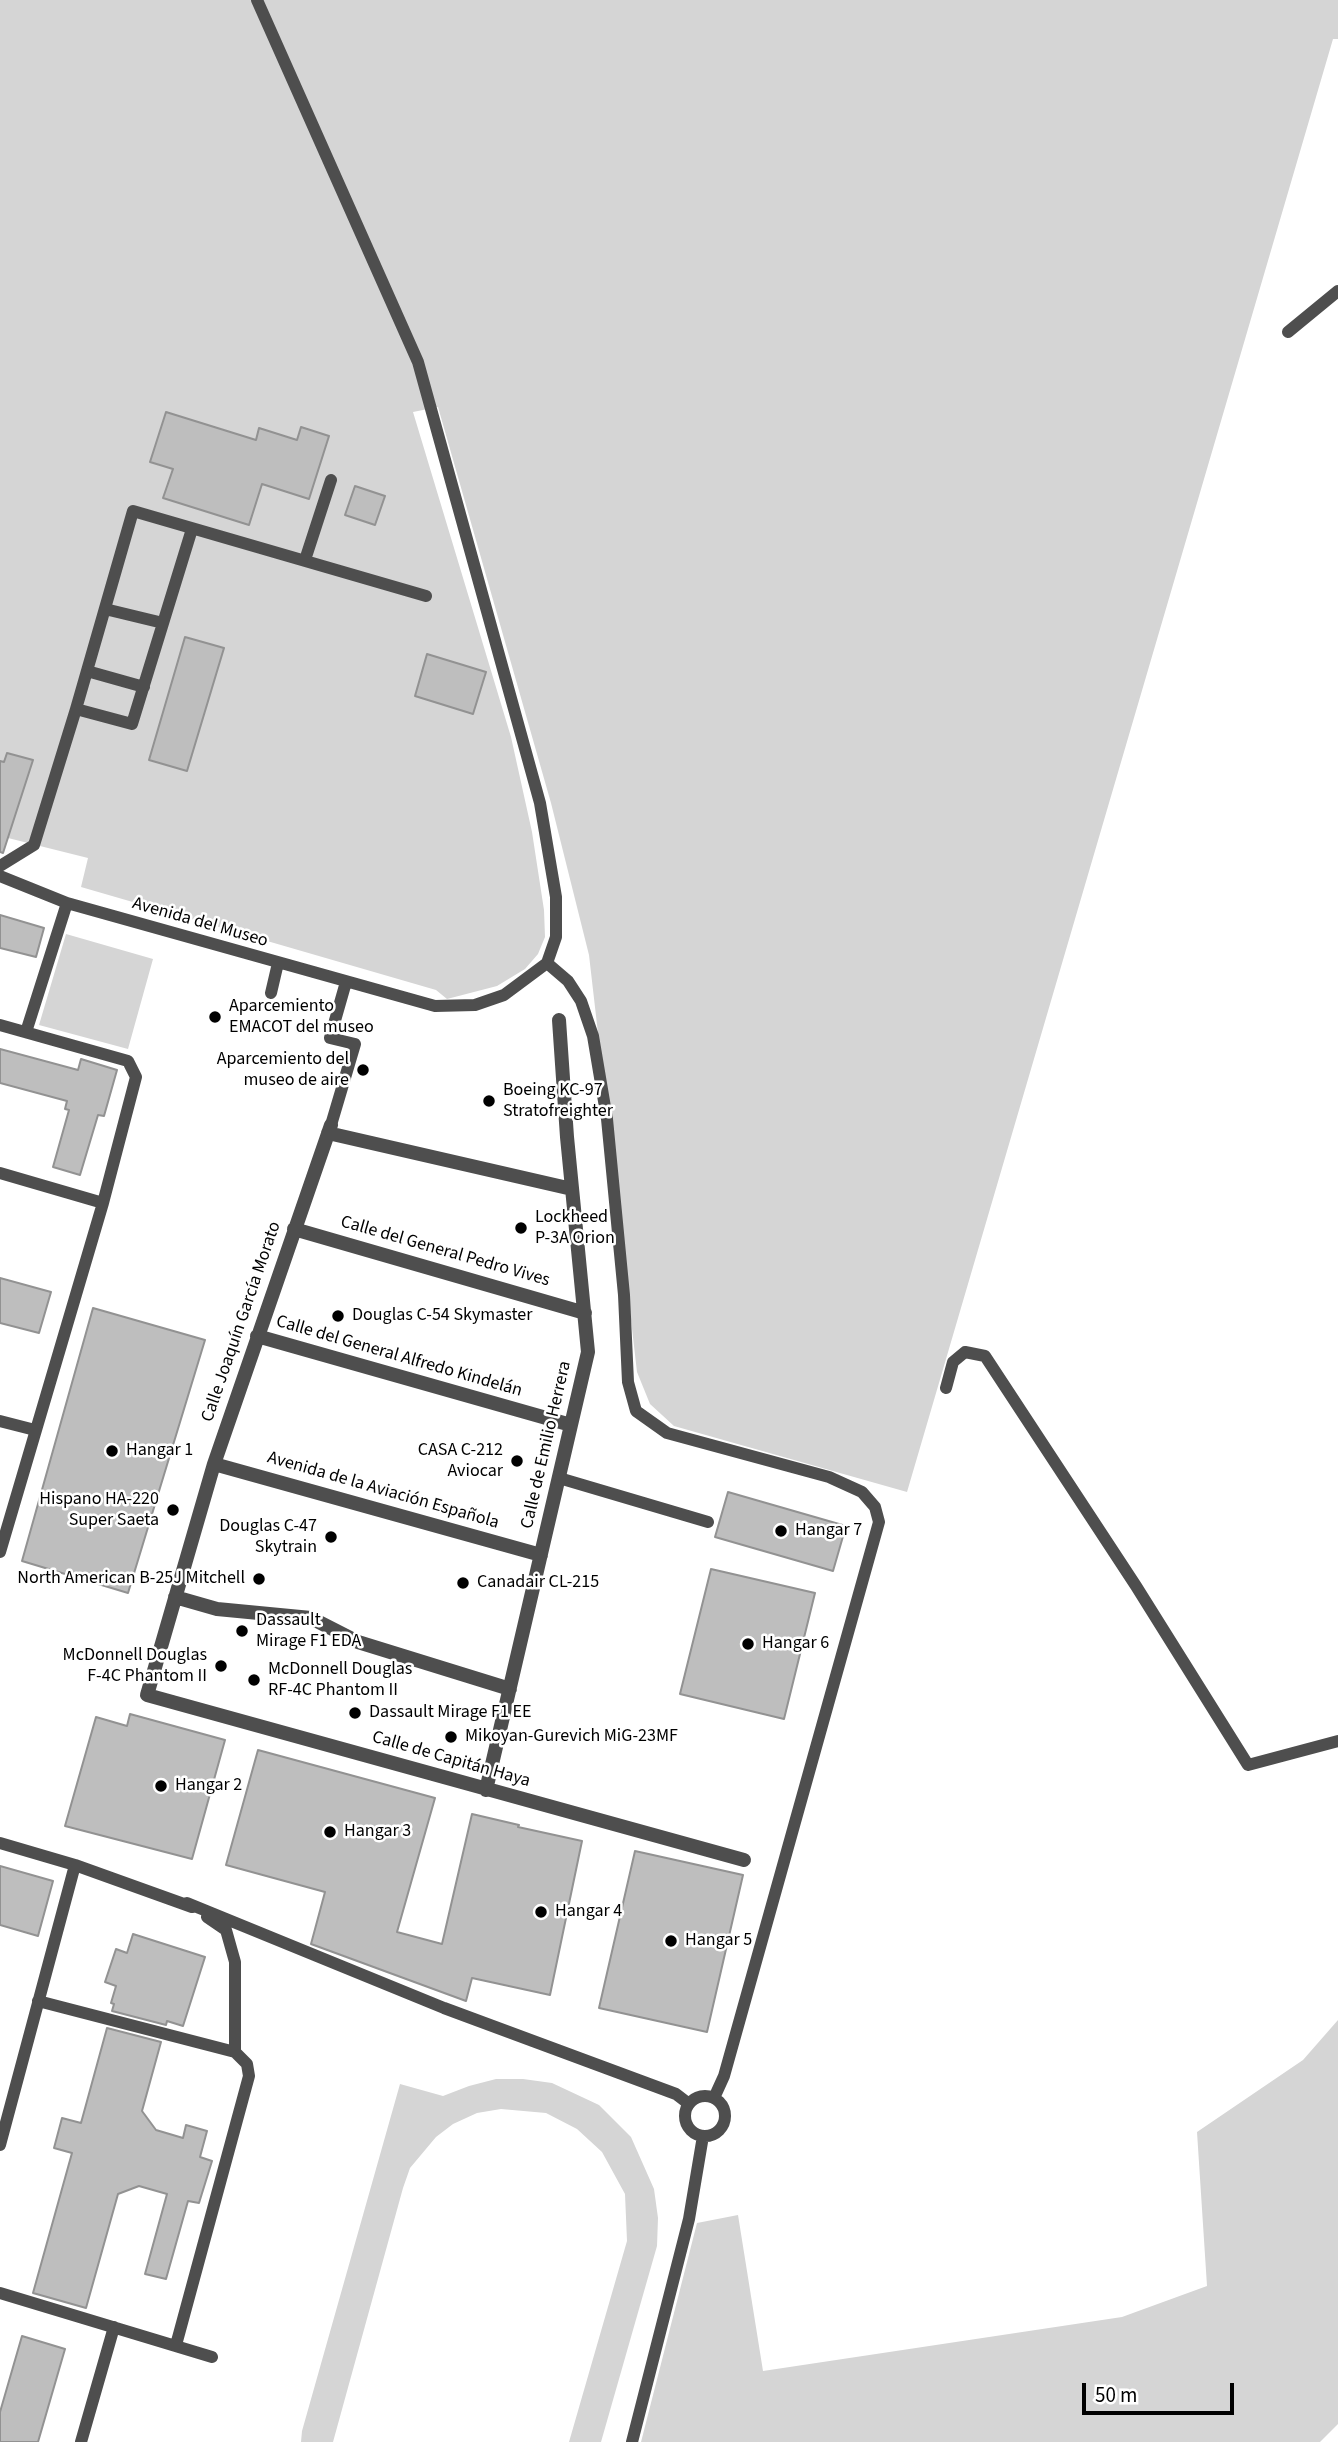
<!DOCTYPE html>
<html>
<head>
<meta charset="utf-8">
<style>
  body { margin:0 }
  #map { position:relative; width:1338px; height:2442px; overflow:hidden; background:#fff; font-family:"Source Sans 3",sans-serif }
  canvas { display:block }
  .scale { position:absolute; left:1082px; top:2383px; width:152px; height:32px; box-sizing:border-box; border:4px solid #000; border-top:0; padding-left:9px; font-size:21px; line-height:24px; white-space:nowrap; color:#000; -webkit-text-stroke:5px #fff; paint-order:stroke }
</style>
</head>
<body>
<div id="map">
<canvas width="1338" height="2442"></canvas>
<div class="scale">50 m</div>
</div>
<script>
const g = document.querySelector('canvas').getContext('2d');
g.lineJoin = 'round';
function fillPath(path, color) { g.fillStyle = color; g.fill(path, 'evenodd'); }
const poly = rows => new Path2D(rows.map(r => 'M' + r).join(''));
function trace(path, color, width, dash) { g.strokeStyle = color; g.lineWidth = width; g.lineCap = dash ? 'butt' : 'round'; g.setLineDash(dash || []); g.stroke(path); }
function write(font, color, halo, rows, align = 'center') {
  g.font = font + ' "Source Sans 3",sans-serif'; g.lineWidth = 5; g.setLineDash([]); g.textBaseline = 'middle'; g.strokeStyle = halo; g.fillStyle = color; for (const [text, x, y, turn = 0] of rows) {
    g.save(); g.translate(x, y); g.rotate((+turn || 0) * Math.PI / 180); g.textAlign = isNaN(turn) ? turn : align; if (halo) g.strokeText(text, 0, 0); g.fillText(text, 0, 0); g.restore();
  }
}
const green = poly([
  [0,0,1338,0,1338,39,1333,39,907,1492,674,1426,650,1404,637,1372,589,955,551,803,438,407,413,412,511,737,532,832,544,910,545,937,538,954,525,969,497,986,447,999,436,990,81,887,88,858,0,836],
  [66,934,153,959,128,1049,39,1025],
  [1338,2020,1338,2424,1320,2442,641,2442,697,2223,738,2215,763,2371,1122,2317,1207,2286,1197,2132,1303,2060],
  [496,2079,523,2079,552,2083,599,2105,631,2137,654,2189,658,2218,657,2246,601,2442,569,2442,627,2241,625,2194,602,2152,577,2129,546,2113,501,2109,477,2113,453,2124,436,2137,410,2168,403,2188,333,2442,301,2442,302,2431,400,2084,443,2096,469,2086]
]);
const building = poly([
  [166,412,256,440,259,428,297,440,301,427,329,436,309,499,262,484,249,525,163,498,173,469,150,462,166,412],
  [355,486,385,496,375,525,345,515,355,486],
  [185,637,224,648,187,771,149,760,185,637],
  [427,654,486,672,473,714,415,696,427,654],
  [7,753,33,760,3,853,0,852,0,761,4,762,7,753],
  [0,915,44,928,36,957,0,948,0,915],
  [0,1049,78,1070,81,1059,117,1070,104,1116,98,1115,80,1175,53,1167,69,1110,65,1109,67,1101,0,1083,0,1049],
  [0,1278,51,1292,39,1333,0,1323,0,1278],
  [93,1308,205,1340,128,1593,22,1561,93,1308],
  [728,1492,846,1526,833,1571,715,1537,728,1492],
  [711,1569,815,1593,784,1719,680,1694,711,1569],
  [130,1714,225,1740,192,1859,65,1826,96,1717,127,1726,130,1714],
  [258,1750,435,1798,397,1932,442,1944,472,1814,519,1825,518,1827,582,1841,550,1995,472,1978,466,2001,311,1944,325,1892,226,1865,258,1750],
  [635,1851,743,1875,707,2032,599,2008,635,1851],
  [0,1866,53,1881,38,1936,0,1925,0,1866],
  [133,1934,205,1957,183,2026,167,2021,166,2025,112,2011,114,2004,111,2003,116,1986,105,1982,116,1949,127,1953,133,1934],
  [107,2028,161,2042,142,2111,156,2130,183,2138,186,2125,207,2131,200,2157,212,2161,199,2203,188,2201,166,2279,145,2274,167,2194,139,2186,118,2194,86,2308,33,2293,72,2153,54,2148,62,2118,81,2123,107,2028],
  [22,2336,65,2349,38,2442,0,2442,0,2412,22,2336]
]);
const lane = poly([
  [1288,332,1338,291],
  [305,560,331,480],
  [105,609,163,623],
  [87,671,144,687],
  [76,709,132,724,192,529],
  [0,866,34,845,76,709,133,511,426,596],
  [0,876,67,903,435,1006,475,1005,504,995,547,963,556,937,556,897,540,803,418,362,257,0],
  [547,963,568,981,581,1001,593,1036,607,1119,624,1295,628,1382,636,1411,667,1433,829,1477,862,1492,875,1507,879,1522,724,2076,714,2098],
  [271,993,278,963],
  [0,1025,128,1061,136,1077,103,1203,0,1552],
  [26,1032,67,903],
  [331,1125,355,1044,330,1038,346,982],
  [0,1173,103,1203],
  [946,1388,953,1362,965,1352,985,1356,1136,1586,1248,1765,1338,1741],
  [0,1421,35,1430],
  [559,1478,708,1522],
  [0,1843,75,1865,192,1907],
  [187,1903,444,2008,676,2094,689,2104],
  [207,1917,226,1930,235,1962,235,2052],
  [38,2001,235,2052,247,2064,249,2076,176,2345],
  '685 2116a20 20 0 1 1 40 0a20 20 0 1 1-40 0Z',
  [0,2145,75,1865],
  [0,2293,212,2357],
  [81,2442,114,2327],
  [632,2442,689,2219,703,2136]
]);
const street = poly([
  [331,1125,214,1464,147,1695,744,1860],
  [328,1133,572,1189],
  [294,1229,585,1313],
  [257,1336,571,1425],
  [214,1464,541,1555],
  [175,1597,217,1609,311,1618,358,1642,510,1689],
  [486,1790,588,1352,567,1137,559,1020]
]);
const markers = [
  [215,1017,7,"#000"],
  [363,1070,7,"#000"],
  [489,1101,7,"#000"],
  [521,1228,7,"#000"],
  [338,1316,7,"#000"],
  [112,1451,7,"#000"],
  [517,1461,7,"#000"],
  [173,1510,7,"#000"],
  [781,1531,7,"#000"],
  [331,1537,7,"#000"],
  [259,1579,7,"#000"],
  [463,1583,7,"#000"],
  [242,1631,7,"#000"],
  [748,1644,7,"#000"],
  [221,1666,7,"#000"],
  [254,1680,7,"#000"],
  [355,1713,7,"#000"],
  [451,1737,7,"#000"],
  [161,1786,7,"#000"],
  [330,1832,7,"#000"],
  [541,1912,7,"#000"],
  [671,1941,7,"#000"]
];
const streetNames = [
  ["Avenida del Museo",200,923,16],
  ["Calle del General Pedro Vives",445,1252,16],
  ["Calle Joaquín García Morato",242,1322,-71],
  ["Calle del General Alfredo Kindelán",399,1357,16],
  ["Calle de Emilio Herrera",547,1445,-77],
  ["Avenida de la Aviación Española",383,1491,16],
  ["Calle de Capitán Haya",451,1760,16]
];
const poiNames = [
  ["Aparcemiento",229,1007],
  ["EMACOT del museo",229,1028],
  ["Aparcemiento del",349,1060,"right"],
  ["museo de aire",349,1081,"right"],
  ["Boeing KC-97",503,1091],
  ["Stratofreighter",503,1112],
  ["Lockheed",535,1218],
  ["P-3A Orion",535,1239],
  ["Douglas C-54 Skymaster",352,1316],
  ["Hangar 1",126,1451],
  ["CASA C-212",503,1451,"right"],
  ["Aviocar",503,1472,"right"],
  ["Hispano HA-220",159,1500,"right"],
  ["Super Saeta",159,1521,"right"],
  ["Douglas C-47",317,1527,"right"],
  ["Skytrain",317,1548,"right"],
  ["Hangar 7",795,1531],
  ["North American B-25J Mitchell",245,1579,"right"],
  ["Canadair CL-215",477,1583],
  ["Dassault",256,1621],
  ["Mirage F1 EDA",256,1642],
  ["Hangar 6",762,1644],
  ["McDonnell Douglas",207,1656,"right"],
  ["F-4C Phantom II",207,1677,"right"],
  ["McDonnell Douglas",268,1670],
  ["RF-4C Phantom II",268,1691],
  ["Dassault Mirage F1 EE",369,1713],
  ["Mikoyan-Gurevich MiG-23MF",465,1737],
  ["Hangar 2",175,1786],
  ["Hangar 3",344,1832],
  ["Hangar 4",555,1912],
  ["Hangar 5",685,1941]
];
fillPath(green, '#d5d5d5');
fillPath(building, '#bebebe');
trace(building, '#929292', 2);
trace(lane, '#4e4e4e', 12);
trace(street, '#4e4e4e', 14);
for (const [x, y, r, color] of markers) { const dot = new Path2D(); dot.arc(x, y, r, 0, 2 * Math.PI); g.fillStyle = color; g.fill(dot); trace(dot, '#fff', 2.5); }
write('18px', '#000', '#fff', streetNames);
write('18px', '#000', '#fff', poiNames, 'left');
</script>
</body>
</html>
